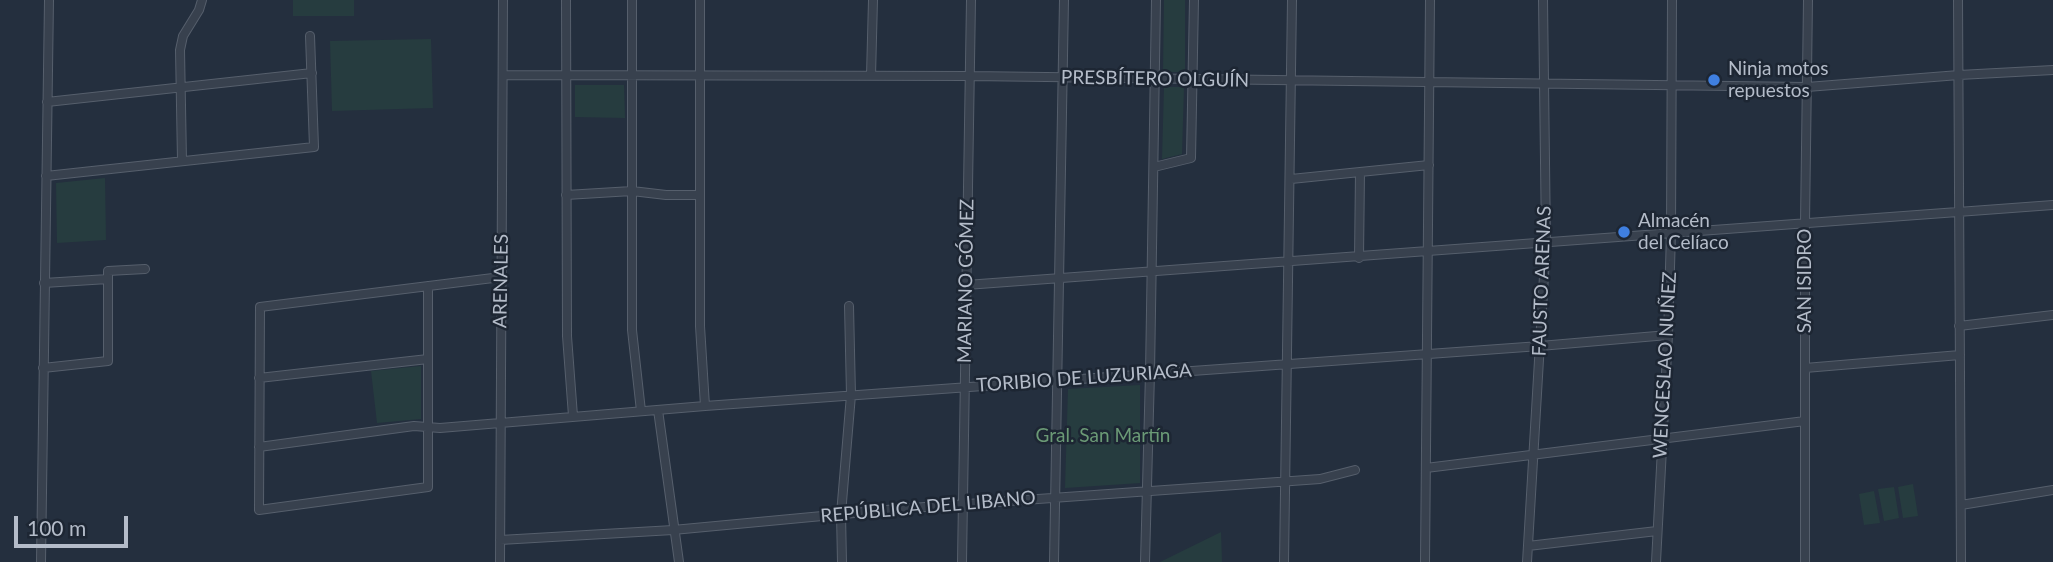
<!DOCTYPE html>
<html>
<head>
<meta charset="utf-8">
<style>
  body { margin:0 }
  #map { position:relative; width:2053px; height:562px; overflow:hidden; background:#242f3e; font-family:Lato,sans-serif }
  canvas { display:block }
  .scale { position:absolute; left:14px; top:516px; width:114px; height:32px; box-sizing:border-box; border:4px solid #b4bcc9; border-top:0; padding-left:9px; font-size:21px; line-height:24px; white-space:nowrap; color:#b4bcc9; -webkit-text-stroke:5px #1d2633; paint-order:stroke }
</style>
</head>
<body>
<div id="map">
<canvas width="2053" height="562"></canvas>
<div class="scale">100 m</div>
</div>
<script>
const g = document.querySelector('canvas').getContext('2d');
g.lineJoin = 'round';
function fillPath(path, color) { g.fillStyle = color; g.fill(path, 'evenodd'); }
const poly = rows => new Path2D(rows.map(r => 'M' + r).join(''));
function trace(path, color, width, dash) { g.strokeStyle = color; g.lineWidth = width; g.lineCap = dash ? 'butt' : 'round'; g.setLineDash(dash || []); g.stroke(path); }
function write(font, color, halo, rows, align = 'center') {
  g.font = font + ' Lato,sans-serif'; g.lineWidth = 5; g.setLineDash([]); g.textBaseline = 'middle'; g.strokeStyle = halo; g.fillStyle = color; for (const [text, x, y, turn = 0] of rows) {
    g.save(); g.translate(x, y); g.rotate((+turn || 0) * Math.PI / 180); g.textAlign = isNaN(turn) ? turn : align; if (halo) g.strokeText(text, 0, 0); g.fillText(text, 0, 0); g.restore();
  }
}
const green = poly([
  [293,0,354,0,354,16,293,16],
  [1164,0,1185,0,1185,72,1163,72],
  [431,39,433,108,332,111,330,41],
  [575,85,624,85,625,118,575,117],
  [1164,87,1184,87,1182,154,1162,159],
  [105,178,106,240,57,243,56,183],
  [421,366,421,419,377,423,371,371],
  [1140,385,1140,483,1065,488,1068,389],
  [1913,484,1918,516,1903,518,1898,487],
  [1894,487,1899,518,1884,521,1878,489],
  [1874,491,1880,523,1864,525,1859,494],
  [1221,532,1222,562,1160,562]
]);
const minor = poly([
  [566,0,567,336,573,416],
  [632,0,632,330,641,411],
  [700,0,700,326,705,406],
  [1958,0,1961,562],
  [504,75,970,76,1807,87,1959,75,2053,70],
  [871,76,873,0],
  [47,102,312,73],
  [182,161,180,50,183,36,199,10,202,0],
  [1154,167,1191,158,1194,0],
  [46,176,314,147,310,36],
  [1291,179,1429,165],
  [566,195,632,191,666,195,699,195],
  [1359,258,1360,172],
  [44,283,108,279],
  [966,285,2053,205],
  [428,286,428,487,259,510,260,307,501,277],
  [1959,326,2053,315],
  [43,368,108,361,108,271,145,269],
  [1805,368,1960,355],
  [259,378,428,359],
  [658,410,679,562],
  [259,447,414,426,440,428,705,406,1540,346,1668,335],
  [1426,468,1805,421],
  [1961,505,2053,490],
  [500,540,673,530,897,509,1320,479,1355,470],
  [1528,546,1657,531],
  [41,562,49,0],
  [500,562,503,0],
  [842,562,841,514,851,395,849,306],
  [962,562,971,0],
  [1054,562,1064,0],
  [1145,562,1150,373,1156,0],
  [1284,562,1292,0],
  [1425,562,1430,0],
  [1527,562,1546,242,1543,0],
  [1656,562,1668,335,1671,233,1672,0],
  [1805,562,1805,223,1808,0]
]);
const markers = [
  [1714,80,7,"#3f7fe0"],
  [1624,232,7,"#3f7fe0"]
];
const poiNames = [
  ["Ninja motos",1728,69],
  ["repuestos",1728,91],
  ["Almacén",1638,221],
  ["del Celíaco",1638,243]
];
const streetNames = [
  ["PRESBÍTERO OLGUÍN",1155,79,1],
  ["ARENALES",501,281,-89],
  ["MARIANO GÓMEZ",966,281,-89],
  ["FAUSTO ARENAS",1542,281,-88],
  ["SAN ISIDRO",1805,281,-90],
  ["WENCESLAO NUÑEZ",1665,365,-87],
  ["TORIBIO DE LUZURIAGA",1084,378,-4],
  ["REPÚBLICA DEL LIBANO",928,507,-5]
];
const parkNames = [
  ["Gral. San Martín",1103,436]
];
fillPath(green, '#263c3f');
trace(minor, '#565f6c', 10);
trace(minor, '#38414e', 8);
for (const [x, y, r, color] of markers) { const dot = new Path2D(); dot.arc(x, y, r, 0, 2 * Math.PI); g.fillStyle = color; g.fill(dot); trace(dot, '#1d2633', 2.5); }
write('19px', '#b4bcc9', '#1d2633', poiNames, 'left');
write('19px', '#b4bcc9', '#1d2633', streetNames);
write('19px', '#6b9a76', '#1d2633', parkNames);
</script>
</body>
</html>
